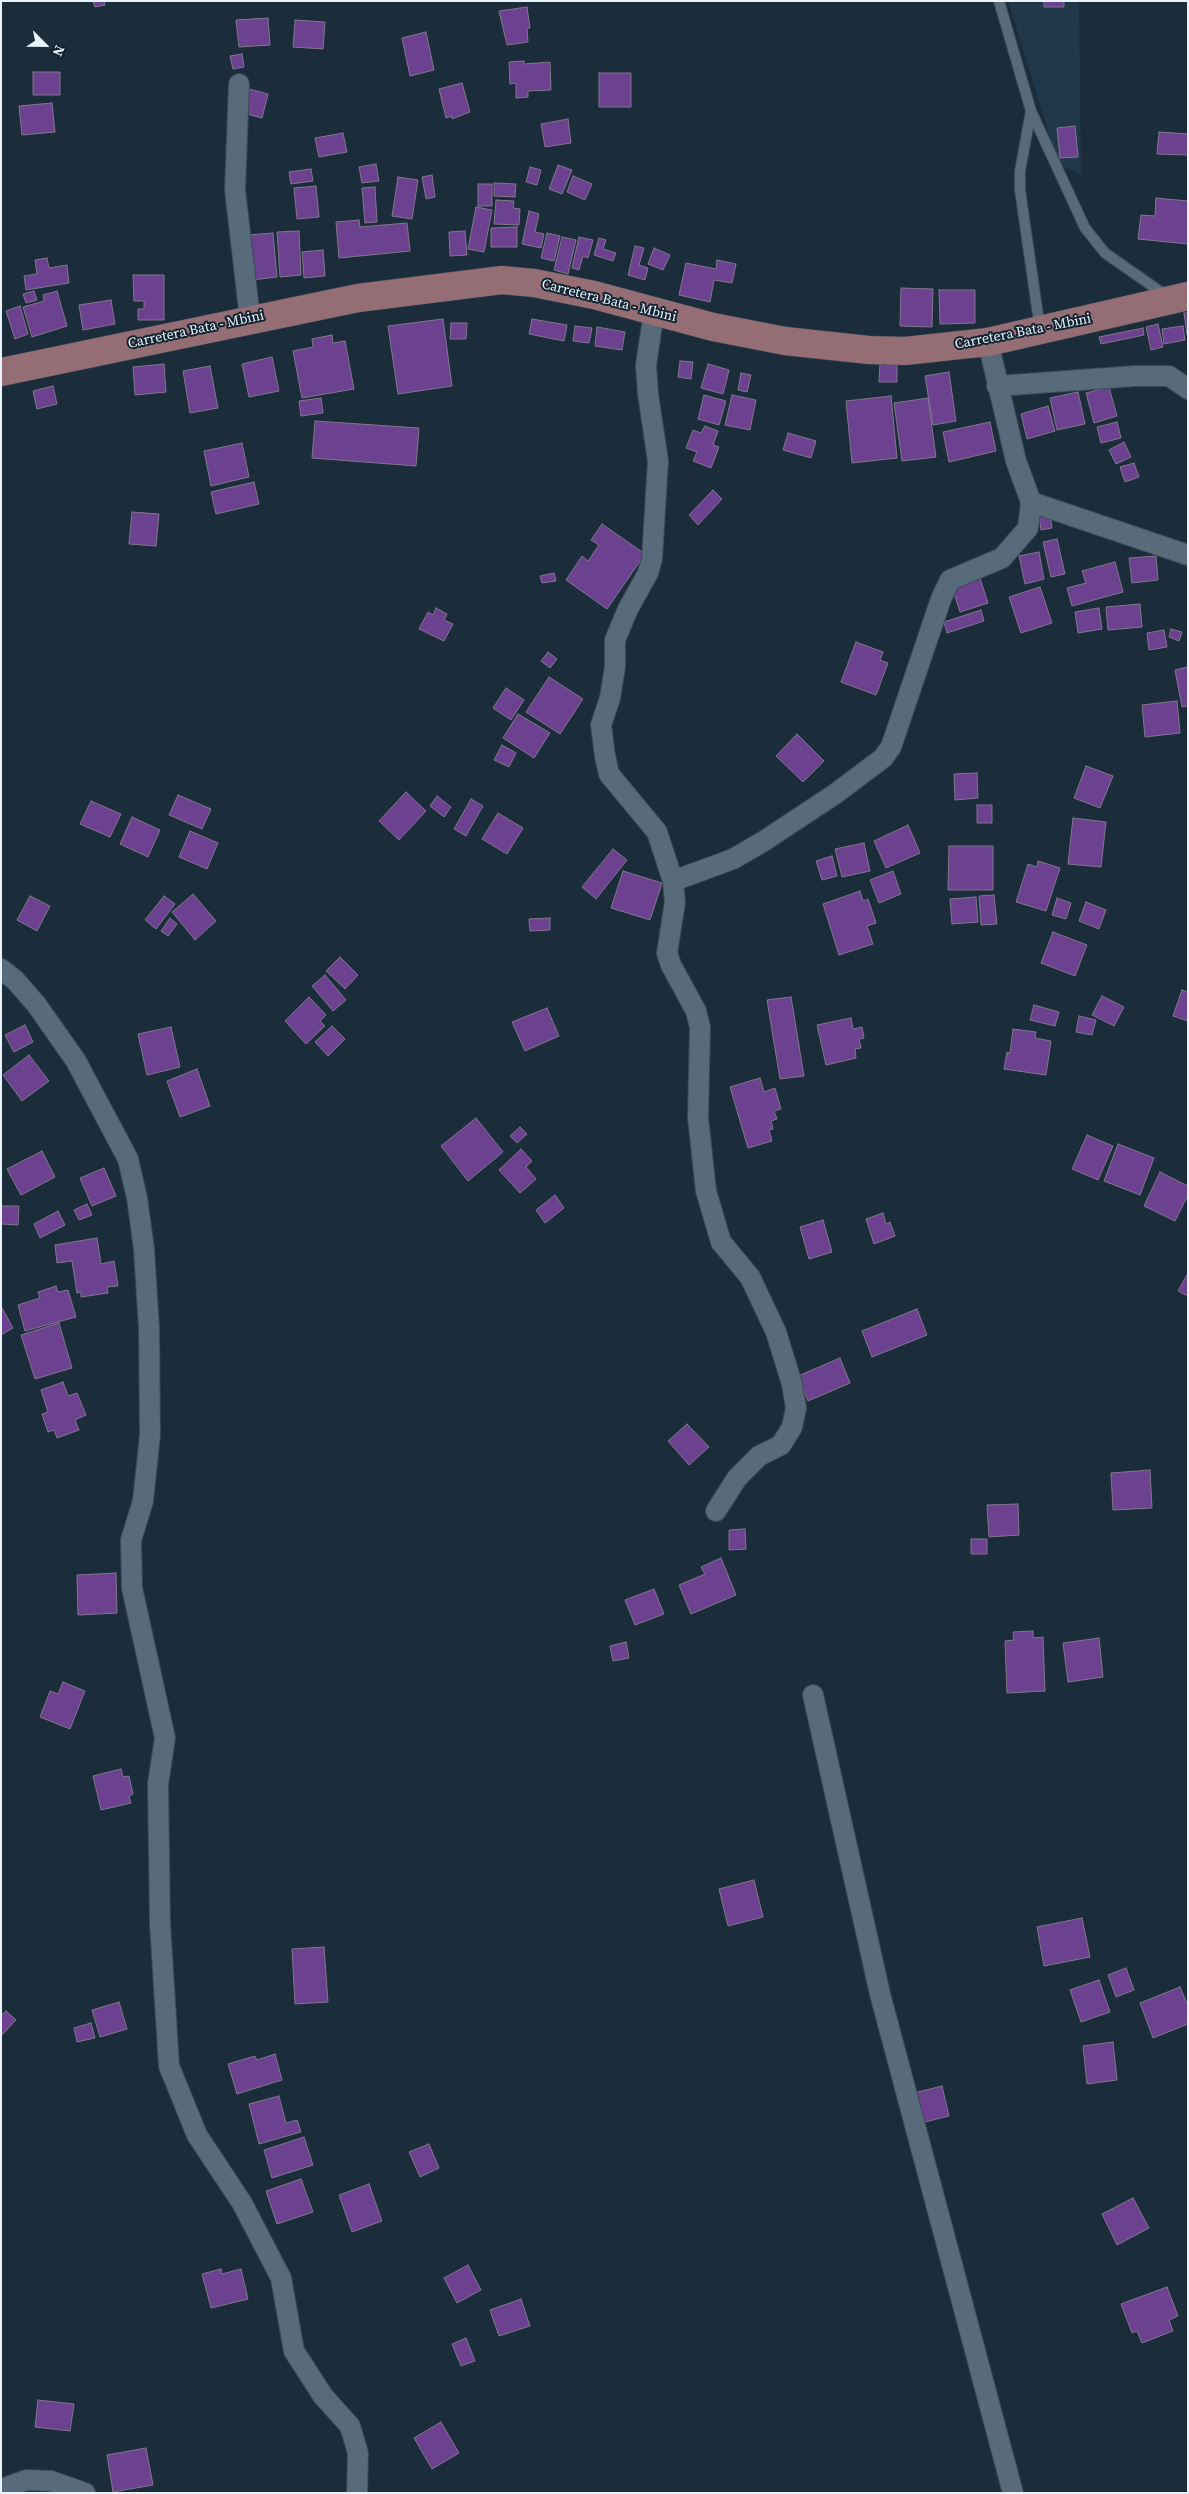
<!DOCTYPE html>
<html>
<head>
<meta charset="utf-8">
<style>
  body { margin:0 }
  #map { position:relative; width:1189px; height:2494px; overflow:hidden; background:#1b2c3b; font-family:"Source Serif 4",serif }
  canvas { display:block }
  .frame { position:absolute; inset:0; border:2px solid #e8f3fc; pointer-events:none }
  .north { position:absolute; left:20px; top:20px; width:50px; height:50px; -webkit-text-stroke:4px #122330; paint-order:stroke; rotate:113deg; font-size:14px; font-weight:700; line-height:20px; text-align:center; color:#e8f3fc }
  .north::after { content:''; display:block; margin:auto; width:18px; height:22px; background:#e8f3fc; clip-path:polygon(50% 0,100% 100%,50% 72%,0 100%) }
</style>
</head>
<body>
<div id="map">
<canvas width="1189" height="2494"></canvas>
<div class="frame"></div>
<div class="north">N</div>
</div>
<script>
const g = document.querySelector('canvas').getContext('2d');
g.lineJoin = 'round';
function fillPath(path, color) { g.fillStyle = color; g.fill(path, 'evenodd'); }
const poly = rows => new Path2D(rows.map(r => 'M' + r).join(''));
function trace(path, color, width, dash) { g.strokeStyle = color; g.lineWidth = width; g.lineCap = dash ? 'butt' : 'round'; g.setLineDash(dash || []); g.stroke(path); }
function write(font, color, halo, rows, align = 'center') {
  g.font = font + ' "Source Serif 4",serif'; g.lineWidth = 4; g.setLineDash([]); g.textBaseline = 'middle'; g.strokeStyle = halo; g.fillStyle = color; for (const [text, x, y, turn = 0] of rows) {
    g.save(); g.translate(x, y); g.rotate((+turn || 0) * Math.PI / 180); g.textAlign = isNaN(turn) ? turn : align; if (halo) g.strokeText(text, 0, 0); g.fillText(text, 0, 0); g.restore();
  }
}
const built = poly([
  [1008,1,1079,1,1081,175,1058,163]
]);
const building = poly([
  [93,1,104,1,105,5,95,7,93,1],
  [1044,1,1064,1,1064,7,1044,7,1044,1],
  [527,7,530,28,527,28,528,42,507,45,499,11,527,7],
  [268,18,270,45,239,47,236,20,268,18],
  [295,20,325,22,323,49,293,47,295,20],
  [426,32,434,70,410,76,402,38,426,32],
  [242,54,244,67,233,69,230,56,242,54],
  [524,61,524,64,550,62,551,90,528,91,528,97,516,98,516,83,510,84,509,62,524,61],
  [33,72,60,72,60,95,33,95,33,72],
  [599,73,631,73,631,107,599,107,599,73],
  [462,83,470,112,452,119,452,116,446,118,439,89,462,83],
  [249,89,268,94,262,118,243,113,249,89],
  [52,103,55,132,22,135,19,106,52,103],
  [568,119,571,143,545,147,541,124,568,119],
  [1075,126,1078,157,1060,158,1057,128,1075,126],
  [1159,132,1188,134,1188,155,1157,154,1159,132],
  [343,133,347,152,319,157,315,138,343,133],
  [376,164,379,181,362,183,359,167,376,164],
  [558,165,572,170,562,194,549,189,558,165],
  [530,167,541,170,537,185,526,182,530,167],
  [311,169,313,181,291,184,289,172,311,169],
  [432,175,435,197,426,199,422,177,432,175],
  [573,176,592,184,585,200,567,192,573,176],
  [398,177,418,180,412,219,392,216,398,177],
  [494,183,516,184,515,197,494,196,494,183],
  [478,184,492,184,492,206,478,206,478,184],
  [316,186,319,217,297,219,294,188,316,186],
  [375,187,377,222,365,223,362,188,375,187],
  [1156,198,1188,201,1188,244,1138,239,1141,215,1155,216,1156,198],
  [496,200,514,201,513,208,520,209,519,225,494,224,496,200],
  [476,207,492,210,484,252,468,249,476,207],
  [529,211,539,214,535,232,544,234,541,248,522,244,529,211],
  [359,220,360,227,407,223,410,251,339,258,336,222,359,220],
  [517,227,517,247,491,247,491,228,517,227],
  [299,231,301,275,280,277,277,232,299,231],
  [465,231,467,255,450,256,449,232,465,231],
  [273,233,277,277,252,280,248,235,273,233],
  [547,233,560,236,554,261,541,258,547,233],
  [562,237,576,240,568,274,554,270,562,237],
  [579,237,593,240,588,258,583,256,579,270,572,268,579,237],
  [599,238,606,240,603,249,616,253,613,261,594,255,599,238],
  [635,246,644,248,639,265,648,268,645,280,628,275,635,246],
  [654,248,670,255,663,270,648,264,654,248],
  [323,250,325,276,304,278,302,252,323,250],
  [47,258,49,268,67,265,69,283,26,290,24,276,37,274,35,260,47,258],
  [717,260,736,264,732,283,714,280,710,302,679,295,686,263,716,269,717,260],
  [133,275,164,275,164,320,138,320,138,309,144,309,144,301,134,301,133,275],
  [901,288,933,289,932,327,900,326,901,288],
  [939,290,975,290,975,323,940,324,939,290],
  [34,291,37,300,26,303,23,294,34,291],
  [57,291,67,326,32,337,23,307,44,301,43,295,57,291],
  [111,300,115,324,83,330,79,305,111,300],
  [20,306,28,334,15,339,6,311,20,306],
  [1184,313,1188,313,1188,335,1187,335,1184,313],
  [443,319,452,386,398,394,388,326,443,319],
  [532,319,567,325,564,341,529,334,532,319],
  [451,323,467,323,466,339,450,339,451,323],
  [1158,324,1163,347,1151,350,1146,327,1158,324],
  [575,326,592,328,589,343,573,341,575,326],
  [1183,326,1185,340,1164,344,1162,329,1183,326],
  [597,327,625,332,622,350,595,346,597,327],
  [1143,328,1144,335,1101,344,1099,337,1143,328],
  [332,335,333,343,345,341,354,389,302,398,293,351,313,347,312,339,332,335],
  [272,357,279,391,249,397,242,364,272,357],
  [680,361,693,362,691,379,678,377,680,361],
  [164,364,166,392,135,395,133,367,164,364],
  [708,364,729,370,723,394,701,388,708,364],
  [880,364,897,365,897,382,879,382,880,364],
  [210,366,218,408,190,413,183,371,210,366],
  [949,372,956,421,933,425,925,376,949,372],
  [741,373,751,375,747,392,738,390,741,373],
  [53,386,57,404,37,409,33,391,53,386],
  [1109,387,1117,416,1094,423,1086,393,1109,387],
  [1078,392,1085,424,1057,430,1050,398,1078,392],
  [704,395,726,401,719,425,698,419,704,395],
  [732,395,756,400,750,430,725,425,732,395],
  [891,396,897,458,852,463,846,401,891,396],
  [321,398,323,413,301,416,299,401,321,398],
  [928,398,936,457,902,461,894,403,928,398],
  [1048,406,1055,431,1027,439,1021,414,1048,406],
  [315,421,419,428,416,466,312,458,315,421],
  [990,422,996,451,949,462,943,432,990,422],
  [1117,422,1121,438,1101,443,1097,427,1117,422],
  [705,426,718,431,713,445,719,447,711,468,693,461,697,452,686,448,693,430,701,433,705,426],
  [788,433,816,441,811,458,783,450,788,433],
  [1124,442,1131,457,1116,464,1109,450,1124,442],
  [242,443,249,477,211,486,204,451,242,443],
  [1134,463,1139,477,1125,482,1120,467,1134,463],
  [254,482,259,504,216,514,211,492,254,482],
  [713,490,722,499,698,525,689,515,713,490],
  [132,512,159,514,156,546,129,544,132,512],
  [1050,515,1052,528,1041,530,1039,517,1050,515],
  [602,524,645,554,607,609,566,580,582,556,588,561,599,545,591,540,602,524],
  [1057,539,1065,574,1051,577,1043,542,1057,539],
  [1039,552,1044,579,1025,584,1019,556,1039,552],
  [1156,556,1158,580,1132,583,1129,558,1156,556],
  [1115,562,1123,592,1072,606,1067,588,1086,583,1082,571,1115,562],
  [554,573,556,581,542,583,540,576,554,573],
  [979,575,988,603,960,612,951,584,979,575],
  [1040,587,1052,623,1021,633,1009,597,1040,587],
  [1140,604,1142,627,1108,630,1106,607,1140,604],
  [436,608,447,614,444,620,453,624,444,641,419,629,428,612,433,615,436,608],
  [1099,608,1102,629,1078,633,1075,612,1099,608],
  [981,610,984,621,947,633,944,622,981,610],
  [1171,629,1182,632,1179,641,1169,637,1171,629],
  [1164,630,1167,647,1149,650,1147,633,1164,630],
  [856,642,883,652,880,660,888,663,876,695,841,682,856,642],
  [548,652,557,659,550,668,541,661,548,652],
  [1188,667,1188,706,1182,707,1175,670,1188,667],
  [549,677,583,699,560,734,526,712,549,677],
  [506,688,524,700,511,720,493,708,506,688],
  [1177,701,1180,733,1145,737,1142,705,1177,701],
  [518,714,550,733,534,758,503,738,518,714],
  [797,734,824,761,803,782,776,756,797,734],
  [502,745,516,753,509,767,494,760,502,745],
  [1086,766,1113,776,1100,808,1074,798,1086,766],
  [977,773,978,798,955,800,954,774,977,773],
  [406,792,426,811,399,840,379,821,406,792],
  [178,795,211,809,202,829,169,815,178,795],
  [437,796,451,807,444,817,430,806,437,796],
  [471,799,483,806,466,836,454,829,471,799],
  [91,801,121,814,110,837,80,824,91,801],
  [977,805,992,805,992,823,977,823,977,805],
  [498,813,523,828,507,854,482,839,498,813],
  [132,817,160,830,148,857,120,844,132,817],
  [1073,818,1106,822,1101,867,1068,864,1073,818],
  [908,825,920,853,886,868,874,841,908,825],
  [190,831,218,843,207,869,179,857,190,831],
  [864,843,870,871,842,877,835,849,864,843],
  [949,846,993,846,993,890,948,890,949,846],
  [613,849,627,860,596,899,582,887,613,849],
  [832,856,837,876,822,880,816,861,832,856],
  [1038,861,1060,868,1046,911,1016,902,1028,864,1037,867,1038,861],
  [623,871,662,883,650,920,611,908,623,871],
  [893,871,901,894,879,903,870,880,893,871],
  [860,891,863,901,868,899,876,923,867,926,873,944,839,955,823,904,860,891],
  [193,894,216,921,195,940,172,912,193,894],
  [994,895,997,924,981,925,979,896,994,895],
  [30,896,50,906,37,931,17,920,30,896],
  [164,896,175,904,156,929,145,920,164,896],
  [976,897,978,922,952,924,950,899,976,897],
  [1057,898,1071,903,1066,919,1052,915,1057,898],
  [1086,902,1106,910,1099,929,1079,921,1086,902],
  [170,918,177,924,168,936,161,931,170,918],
  [550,918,550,930,530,931,529,919,550,918],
  [1053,932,1087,945,1075,976,1041,963,1053,932],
  [340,957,358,975,345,989,326,971,340,957],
  [325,975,346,1000,333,1011,312,986,325,975],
  [1182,990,1188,992,1188,1021,1173,1016,1182,990],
  [1102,996,1124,1007,1114,1026,1092,1015,1102,996],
  [309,997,326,1015,320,1021,325,1026,306,1044,285,1021,309,997],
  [791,997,804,1076,780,1079,767,1000,791,997],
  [1034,1005,1059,1012,1055,1026,1030,1020,1034,1005],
  [547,1008,559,1036,525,1051,512,1022,547,1008],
  [1079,1016,1096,1020,1092,1035,1076,1032,1079,1016],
  [851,1018,853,1029,862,1027,864,1038,859,1039,861,1048,855,1049,856,1058,826,1065,817,1025,851,1018],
  [25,1025,33,1042,14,1052,5,1035,25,1025],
  [332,1026,345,1039,328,1056,315,1042,332,1026],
  [171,1027,180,1067,147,1075,138,1034,171,1027],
  [1013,1029,1036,1032,1035,1038,1051,1041,1046,1075,1004,1069,1007,1052,1010,1053,1013,1029],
  [29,1055,49,1081,22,1101,3,1075,29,1055],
  [197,1069,210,1106,180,1117,167,1081,197,1069],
  [760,1078,764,1092,775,1088,781,1109,774,1111,777,1119,771,1121,773,1129,769,1130,772,1141,748,1148,730,1087,760,1078],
  [476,1118,503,1152,468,1181,441,1146,476,1118],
  [520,1127,527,1134,517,1143,510,1136,520,1127],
  [1087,1135,1113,1146,1098,1180,1072,1169,1087,1135],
  [1118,1144,1154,1158,1140,1195,1104,1181,1118,1144],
  [521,1149,532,1161,526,1167,536,1179,520,1193,499,1170,521,1149],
  [42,1151,55,1177,21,1195,7,1169,42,1151],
  [104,1168,116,1196,92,1206,80,1178,104,1168],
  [1160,1172,1188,1186,1188,1195,1175,1221,1144,1206,1160,1172],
  [555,1195,564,1208,545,1223,536,1210,555,1195],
  [87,1204,92,1215,79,1220,74,1210,87,1204],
  [1,1206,19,1206,18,1225,1,1224,1,1206],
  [58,1211,65,1225,40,1238,34,1224,58,1211],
  [883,1213,886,1224,890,1222,895,1236,874,1244,866,1219,883,1213],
  [823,1220,832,1252,809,1259,800,1227,823,1220],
  [97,1238,101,1264,114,1261,118,1286,107,1287,108,1293,81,1297,81,1292,77,1293,72,1261,57,1263,55,1245,97,1238],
  [1188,1273,1188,1296,1178,1291,1188,1273],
  [56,1286,58,1292,68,1290,76,1317,25,1331,18,1305,40,1298,38,1292,56,1286],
  [1,1306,13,1328,1,1335,1,1306],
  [917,1309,927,1335,872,1357,862,1331,917,1309],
  [59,1323,72,1368,35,1379,21,1335,59,1323],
  [840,1358,850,1383,808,1401,798,1376,840,1358],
  [63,1382,68,1396,77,1393,86,1415,75,1420,79,1430,57,1438,54,1430,48,1432,42,1414,48,1412,41,1390,63,1382],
  [687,1424,709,1447,689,1465,668,1441,687,1424],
  [1150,1470,1152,1508,1113,1510,1111,1473,1150,1470],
  [1018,1504,1019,1535,989,1537,987,1505,1018,1504],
  [745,1529,746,1549,729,1550,729,1530,745,1529],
  [971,1539,987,1539,987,1554,971,1554,971,1539],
  [721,1558,736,1595,691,1614,679,1585,705,1574,701,1567,721,1558],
  [116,1573,117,1613,78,1615,77,1575,116,1573],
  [654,1589,664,1614,635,1625,625,1600,654,1589],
  [1033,1631,1033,1638,1043,1637,1045,1691,1007,1693,1005,1641,1014,1640,1013,1632,1033,1631],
  [1099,1638,1103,1677,1068,1682,1063,1643,1099,1638],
  [626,1642,629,1658,613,1661,610,1646,626,1642],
  [63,1682,85,1691,70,1729,40,1717,50,1691,58,1694,63,1682],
  [121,1769,123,1777,129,1776,133,1794,129,1796,131,1803,101,1810,93,1776,121,1769],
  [754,1880,763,1917,728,1926,719,1889,754,1880],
  [1082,1918,1090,1957,1044,1966,1037,1927,1082,1918],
  [324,1947,328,2002,295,2004,292,1949,324,1947],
  [1126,1968,1134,1990,1116,1997,1108,1975,1126,1968],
  [1099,1980,1110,2012,1081,2022,1070,1990,1099,1980],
  [1180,1987,1188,2006,1188,2024,1153,2038,1140,2003,1180,1987],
  [119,2002,127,2029,100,2037,92,2010,119,2002],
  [6,2011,16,2020,1,2036,1,2013,3,2014,6,2011],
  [91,2023,95,2038,77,2042,74,2028,91,2023],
  [1113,2042,1117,2080,1087,2084,1083,2046,1113,2042],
  [275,2054,282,2080,237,2094,228,2064,255,2056,257,2060,275,2054],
  [942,2086,949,2116,921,2123,914,2093,942,2086],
  [279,2096,286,2123,297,2120,301,2132,259,2144,249,2104,279,2096],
  [304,2137,313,2165,272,2178,264,2150,304,2137],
  [429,2144,439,2168,420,2177,409,2152,429,2144],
  [301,2179,313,2212,277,2224,266,2191,301,2179],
  [369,2184,382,2221,352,2232,339,2195,369,2184],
  [1133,2198,1149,2228,1117,2245,1102,2214,1133,2198],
  [468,2265,481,2290,457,2303,444,2278,468,2265],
  [221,2269,222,2274,241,2269,248,2299,211,2308,202,2274,221,2269],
  [1167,2287,1178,2316,1169,2320,1173,2331,1142,2343,1137,2331,1132,2333,1121,2304,1167,2287],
  [521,2299,530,2326,499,2336,490,2310,521,2299],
  [466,2338,475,2361,461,2366,452,2344,466,2338],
  [38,2400,74,2404,70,2431,35,2427,38,2400],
  [441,2422,459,2453,432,2469,414,2438,441,2422],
  [146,2448,153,2485,113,2492,107,2455,146,2448]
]);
const lane = poly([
  [999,1,1031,111,1085,228,1105,253,1168,297],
  [1031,111,1020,171,1020,190,1040,329]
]);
const street = poly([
  [239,84,235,190,250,319],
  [654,312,646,365,648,394,658,461,652,559,648,573,628,609,615,640,615,667,610,698,601,725,605,756,609,774,657,832,673,881,675,902,667,953,671,965,696,1011,700,1027,698,1117,706,1191,721,1242,750,1277,776,1332,792,1384,796,1408,792,1427,781,1445,759,1456,737,1478,716,1511],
  [997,386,1135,376,1169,376,1188,389],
  [1031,502,1188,555],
  [673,881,733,859,764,841,835,794,883,758,891,747,941,599,950,580,1002,558,1028,528,1031,502,1016,461,988,342],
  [1,969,15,980,36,1004,76,1061,128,1159,137,1198,144,1249,149,1328,150,1435,143,1501,131,1540,132,1588,165,1738,158,1784,160,1923,169,2066,197,2135,242,2203,281,2278,294,2351,323,2396,350,2426,358,2453,357,2493],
  [813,1695,880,1994,1013,2493],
  [1,2489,27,2480,51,2481,85,2493]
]);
const primary = poly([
  [1,372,358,298,502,280,534,283,594,295,713,327,785,341,869,350,905,351,988,342,1188,296]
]);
const streetNames = [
  ["Carretera Bata - Mbini",609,301,14],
  ["Carretera Bata - Mbini",196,330,-12],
  ["Carretera Bata - Mbini",1023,332,-11]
];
fillPath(built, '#21384b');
fillPath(building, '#6c418f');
trace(building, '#82778d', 1);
trace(lane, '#3b4a56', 12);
trace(street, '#3b4a56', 22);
trace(primary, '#3b4a56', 29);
trace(lane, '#586b7b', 10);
trace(street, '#586b7b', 20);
trace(primary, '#956d74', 28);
write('14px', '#e8f3fc', '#122330', streetNames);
</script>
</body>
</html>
